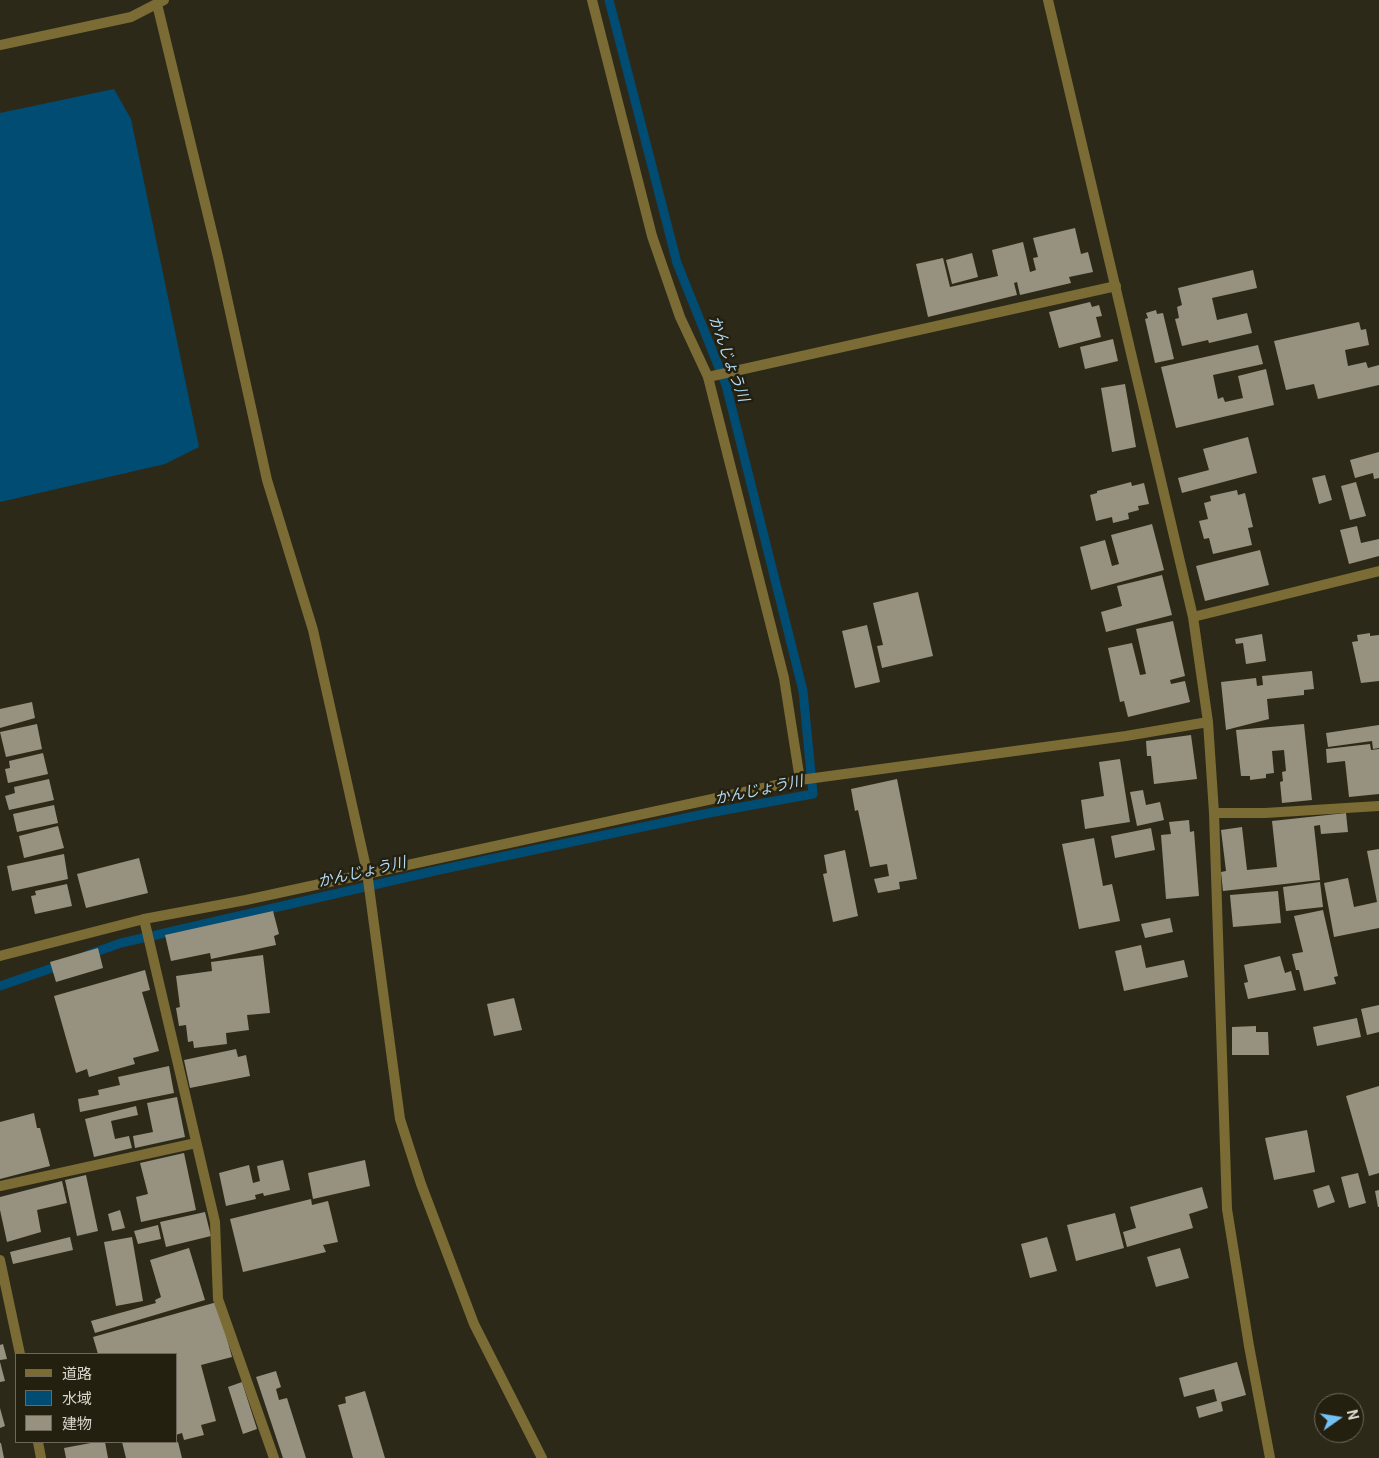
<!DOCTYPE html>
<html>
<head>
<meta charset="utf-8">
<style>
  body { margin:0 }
  #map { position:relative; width:1379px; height:1458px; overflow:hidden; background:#2d2919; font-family:Roboto,"Noto Sans JP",sans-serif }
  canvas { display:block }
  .legend { position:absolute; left:15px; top:1353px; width:162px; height:90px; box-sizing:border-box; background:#242010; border:1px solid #6c695c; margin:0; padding:6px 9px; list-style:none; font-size:15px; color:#d9d7cd }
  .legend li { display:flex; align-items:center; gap:10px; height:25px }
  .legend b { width:25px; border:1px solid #6c695c }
  .north { position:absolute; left:1314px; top:1393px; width:50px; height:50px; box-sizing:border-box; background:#242010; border:1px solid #6c695c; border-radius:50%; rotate:77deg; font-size:14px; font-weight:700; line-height:20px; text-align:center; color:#d9d7cd }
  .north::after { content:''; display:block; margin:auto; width:18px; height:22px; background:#73c1f5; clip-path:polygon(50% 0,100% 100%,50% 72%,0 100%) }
</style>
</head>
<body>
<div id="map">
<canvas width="1379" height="1458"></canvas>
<ul class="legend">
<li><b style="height:6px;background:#7a6c34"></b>道路</li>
<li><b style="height:14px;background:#004c73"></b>水域</li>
<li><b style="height:14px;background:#97927f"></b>建物</li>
</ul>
<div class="north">N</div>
</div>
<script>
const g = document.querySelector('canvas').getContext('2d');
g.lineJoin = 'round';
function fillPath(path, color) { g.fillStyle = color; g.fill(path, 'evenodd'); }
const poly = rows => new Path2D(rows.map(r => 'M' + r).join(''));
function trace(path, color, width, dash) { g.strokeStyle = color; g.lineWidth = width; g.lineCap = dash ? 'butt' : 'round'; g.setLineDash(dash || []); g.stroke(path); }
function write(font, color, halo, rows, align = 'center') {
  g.font = font + ' Roboto,"Noto Sans JP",sans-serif'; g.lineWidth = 5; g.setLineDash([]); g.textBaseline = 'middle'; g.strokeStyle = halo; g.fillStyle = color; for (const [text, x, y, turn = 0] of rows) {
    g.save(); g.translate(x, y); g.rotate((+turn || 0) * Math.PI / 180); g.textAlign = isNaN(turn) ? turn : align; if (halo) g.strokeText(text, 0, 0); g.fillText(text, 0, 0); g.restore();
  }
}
const water = poly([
  [114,89,131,119,199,447,165,464,0,502,0,113]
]);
const stream = poly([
  [87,955,121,943,439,870,709,813,813,794,803,691,726,385,677,263,609,0],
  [0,986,61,965]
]);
const building = poly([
  [1075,228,1081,254,1088,252,1093,272,1069,277,1071,283,1020,295,1017,282,1014,283,1017,295,928,317,916,264,943,258,950,287,998,276,992,250,1023,242,1030,272,1036,270,1033,258,1038,257,1033,238],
  [972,253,978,277,952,284,946,260],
  [1253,270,1257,288,1212,298,1217,320,1247,313,1252,333,1209,343,1208,340,1182,346,1175,319,1179,318,1177,307,1182,305,1178,288],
  [1090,302,1092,307,1099,305,1102,316,1096,317,1101,337,1059,348,1049,312],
  [1156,310,1157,314,1163,313,1174,359,1155,363,1145,319,1148,318,1146,313],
  [1359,322,1361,330,1366,329,1369,345,1345,350,1348,366,1366,362,1368,368,1379,365,1379,385,1318,399,1314,384,1286,390,1274,341],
  [1113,339,1118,361,1085,369,1080,347],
  [1258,345,1263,364,1213,375,1218,399,1223,397,1225,402,1243,398,1238,376,1266,369,1274,405,1176,428,1161,367],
  [1125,384,1136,447,1112,452,1101,388],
  [1248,437,1257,473,1182,493,1178,478,1209,470,1203,449],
  [1379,452,1379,478,1374,479,1373,473,1355,478,1350,460],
  [1325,475,1332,500,1319,504,1312,478],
  [1131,482,1132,486,1144,483,1149,504,1138,506,1139,510,1128,513,1129,519,1113,523,1112,517,1096,521,1090,495,1097,493,1097,491],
  [1356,482,1366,516,1350,520,1341,486],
  [1237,490,1238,495,1245,493,1253,527,1248,528,1252,545,1213,554,1209,538,1204,539,1199,521,1208,519,1204,503,1211,501,1210,496],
  [1152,524,1164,570,1091,590,1080,547,1105,540,1112,566,1119,564,1111,535],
  [1357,526,1361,543,1379,539,1379,556,1349,564,1340,530],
  [1260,550,1269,585,1205,601,1196,566],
  [1162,575,1172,615,1106,632,1101,612,1122,606,1117,586],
  [918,592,933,656,882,668,877,646,883,645,873,603],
  [1173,621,1185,676,1170,680,1171,684,1185,681,1190,702,1128,717,1124,701,1120,702,1108,648,1132,643,1140,675,1146,674,1136,629],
  [867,625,880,682,855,688,842,631],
  [1370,633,1370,636,1379,635,1379,681,1361,683,1352,642,1358,641,1357,635],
  [1262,634,1266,661,1246,664,1243,643,1236,644,1235,639],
  [1312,671,1314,689,1304,690,1304,695,1267,699,1269,719,1226,730,1221,682,1256,678,1257,686,1263,685,1262,676],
  [32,702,35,718,0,728,0,709],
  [37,724,42,749,6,757,0,732],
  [1304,724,1312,800,1282,803,1280,782,1283,781,1282,772,1286,771,1284,750,1272,751,1274,773,1266,774,1266,778,1250,780,1250,776,1241,776,1236,730],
  [1379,725,1379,748,1373,749,1372,741,1328,747,1326,733],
  [1191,735,1197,779,1154,784,1151,756,1147,756,1146,741],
  [1370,744,1371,750,1379,749,1379,794,1349,797,1345,761,1327,763,1326,749],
  [43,753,48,774,8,783,5,769,10,768,9,761],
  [1120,759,1130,822,1085,829,1081,800,1104,796,1099,762],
  [49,779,54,800,9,810,5,796,15,793,14,787],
  [897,779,917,879,899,882,900,889,878,893,874,879,889,876,887,864,870,867,858,810,855,811,851,789],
  [1143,790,1146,805,1160,802,1164,820,1137,826,1130,792],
  [54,805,58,823,17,832,13,814],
  [1346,813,1348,832,1321,834,1320,825,1314,826,1320,880,1223,891,1221,872,1226,871,1221,830,1242,827,1247,870,1277,867,1272,821],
  [1189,820,1190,832,1194,831,1199,896,1166,899,1161,835,1171,834,1169,822],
  [58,826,64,848,24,858,19,836],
  [1151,828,1155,850,1115,858,1111,836],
  [1094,838,1103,886,1112,884,1120,921,1079,929,1062,844],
  [1379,849,1379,928,1334,937,1324,883,1348,878,1354,907,1377,902,1367,851],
  [845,850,858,916,833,922,823,874,827,873,824,855],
  [64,854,68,879,12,891,7,866],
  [139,858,148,893,86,908,77,874],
  [1320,882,1323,907,1286,911,1283,887],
  [67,884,72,906,35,914,31,896,36,895,35,891],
  [1278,891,1281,923,1233,927,1230,895],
  [1323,910,1338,976,1334,977,1336,984,1304,991,1299,970,1296,970,1292,954,1303,952,1294,916],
  [273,911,279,934,274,936,276,945,211,959,210,953,171,961,165,935],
  [1170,918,1173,932,1145,938,1141,924],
  [1141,945,1146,968,1184,960,1188,977,1124,991,1115,951],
  [98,948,103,968,56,982,50,962],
  [263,955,270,1013,247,1015,249,1030,226,1033,227,1044,194,1048,193,1041,188,1042,186,1025,179,1026,176,1008,180,1007,176,976,212,971,211,962],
  [1280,956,1285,973,1291,971,1296,990,1248,999,1244,983,1248,982,1244,965],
  [145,970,150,990,142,992,159,1051,133,1058,135,1064,89,1077,87,1069,76,1073,54,996],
  [514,998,522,1030,494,1036,487,1004],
  [1379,1005,1379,1032,1367,1035,1361,1009],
  [1357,1018,1361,1037,1317,1046,1313,1027],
  [1256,1026,1256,1032,1268,1032,1269,1055,1232,1055,1232,1027],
  [236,1049,238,1057,246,1055,250,1076,190,1088,184,1060],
  [169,1066,174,1093,80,1112,78,1099,99,1095,98,1090,120,1085,118,1077],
  [1379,1086,1379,1173,1369,1176,1346,1096],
  [177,1097,185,1137,135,1148,133,1136,153,1132,147,1103],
  [136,1106,138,1115,111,1121,115,1139,129,1136,132,1148,94,1157,85,1119],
  [34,1113,37,1128,40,1128,50,1166,0,1179,0,1122],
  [1307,1130,1315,1172,1274,1180,1265,1138],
  [184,1153,196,1210,141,1222,136,1197,148,1194,140,1163],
  [283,1160,290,1190,264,1196,263,1193,255,1195,256,1199,226,1206,219,1173,249,1165,253,1183,260,1181,257,1166],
  [365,1160,370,1186,313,1199,308,1173],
  [1358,1173,1366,1203,1349,1208,1341,1177],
  [86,1175,98,1231,77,1236,65,1180],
  [62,1181,67,1203,37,1210,41,1232,7,1242,0,1210,0,1197],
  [1329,1185,1335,1202,1318,1208,1313,1190],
  [1202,1187,1208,1208,1189,1214,1193,1228,1127,1247,1123,1232,1136,1228,1130,1207],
  [1379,1190,1379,1207,1378,1207,1375,1191],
  [311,1199,312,1205,328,1201,338,1242,323,1245,326,1252,243,1272,230,1219],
  [120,1210,125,1228,112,1231,108,1214],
  [205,1212,211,1236,166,1247,160,1222],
  [1115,1213,1124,1248,1076,1261,1067,1225],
  [158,1225,161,1239,138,1244,134,1231],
  [70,1237,73,1250,13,1264,10,1252],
  [132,1237,143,1301,116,1306,104,1242],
  [1047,1237,1057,1271,1030,1278,1021,1244],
  [189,1248,205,1300,95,1333,91,1321,156,1303,155,1300,161,1297,150,1260],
  [1180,1248,1189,1278,1156,1287,1147,1257],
  [217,1302,232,1357,201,1365,216,1421,201,1425,204,1435,184,1440,182,1433,176,1435,176,1354,98,1354,93,1337],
  [3,1344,7,1359,0,1360,0,1345],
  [0,1362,5,1381,0,1382],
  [1237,1362,1246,1395,1221,1402,1223,1411,1199,1418,1196,1407,1217,1401,1214,1389,1184,1397,1179,1378],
  [276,1371,281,1387,276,1389,279,1400,287,1398,306,1458,283,1458,256,1377],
  [242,1382,257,1429,243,1434,228,1387],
  [365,1391,385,1458,353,1458,338,1405,346,1403,345,1397],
  [0,1408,5,1426,0,1428],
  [96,1442,105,1442,108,1458,66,1458,64,1448],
  [122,1442,178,1442,182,1458,126,1458],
  [0,1443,1,1443,4,1458,0,1458]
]);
const lane = poly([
  [708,377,1116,286],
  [1214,813,1265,813,1379,806],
  [144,919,215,1222,218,1299,274,1458],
  [0,1186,196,1143]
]);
const street = poly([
  [592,0,652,236,680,317,708,377,784,678,800,780],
  [1048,0,1193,617,1208,722,1214,813,1227,1209,1249,1346,1270,1458],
  [157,4,218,257,267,480,313,630,367,872,400,1119,421,1184,474,1324,542,1458],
  [0,45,131,17,164,0],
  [1193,617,1379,571],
  [0,956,144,919,246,900,800,780,1126,736,1208,722],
  [0,1260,20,1354],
  [38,1442,41,1458]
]);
const waterNames = [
  ["かんじょう川",728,359,70],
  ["かんじょう川",759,791,-12],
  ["かんじょう川",362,873,-13]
];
fillPath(water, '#004c73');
trace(stream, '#004c73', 9);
fillPath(building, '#97927f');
trace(lane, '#7a6c34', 10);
trace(street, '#7a6c34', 10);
write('italic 15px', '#b3dbf8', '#242010', waterNames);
</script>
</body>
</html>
